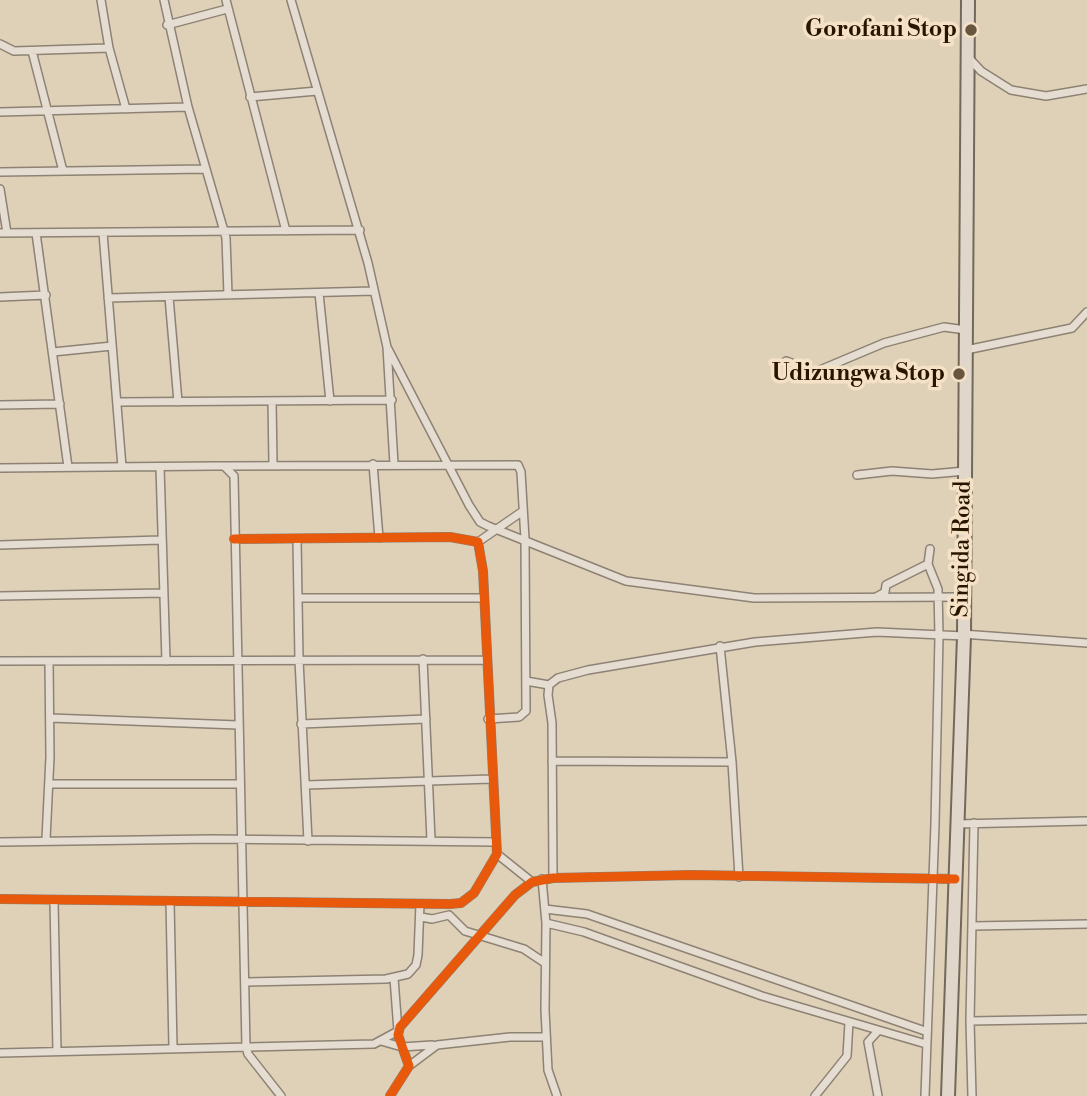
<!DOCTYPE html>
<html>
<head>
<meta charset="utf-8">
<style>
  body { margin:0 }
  canvas { display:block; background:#dfd0b8 }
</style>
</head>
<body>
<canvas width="1087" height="1096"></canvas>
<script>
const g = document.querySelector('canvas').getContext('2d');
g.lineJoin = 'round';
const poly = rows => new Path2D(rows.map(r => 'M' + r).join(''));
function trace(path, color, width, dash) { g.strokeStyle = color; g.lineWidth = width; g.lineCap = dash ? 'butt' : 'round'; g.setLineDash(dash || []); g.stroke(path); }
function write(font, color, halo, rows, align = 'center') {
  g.font = font + ' "Libre Bodoni",serif'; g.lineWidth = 7; g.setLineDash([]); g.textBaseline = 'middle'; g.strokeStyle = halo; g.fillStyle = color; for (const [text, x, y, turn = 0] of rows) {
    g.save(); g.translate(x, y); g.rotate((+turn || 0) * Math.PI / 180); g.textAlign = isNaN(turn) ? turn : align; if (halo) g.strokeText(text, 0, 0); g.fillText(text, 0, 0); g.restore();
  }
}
const street = poly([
  [101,0,109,48,126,109],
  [164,0,188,107,226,238,228,295],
  [226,0,286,231],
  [291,0,368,263,387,347,394,464],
  [167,25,227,9],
  [0,44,14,51,109,48],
  [32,51,63,171],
  [968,57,981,71,1011,90,1046,96,1087,89],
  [250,97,317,91],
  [0,112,188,107],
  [0,172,206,169],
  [0,189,7,233],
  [0,233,360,230],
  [36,233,68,467],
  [103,233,122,467],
  [319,293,330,401],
  [0,297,46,295],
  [169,297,178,402],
  [108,298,374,291],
  [387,347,469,505,480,522,488,526,626,581,754,598,963,597],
  [966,350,1072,328,1087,312],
  [53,352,112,346],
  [786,361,815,372,884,343,944,327,966,330],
  [272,401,273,464],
  [118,402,392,400],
  [0,405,60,404],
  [373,464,379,538],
  [224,466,518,465,521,472,525,539,526,711,519,717,488,719],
  [160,467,166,661],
  [0,468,214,466,224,466,234,476,246,1047,248,1054,281,1096],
  [857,475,892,471,932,474,965,471],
  [297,539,299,660,308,841],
  [478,542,523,511],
  [0,545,160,540],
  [0,596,163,593],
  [876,597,885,592,886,585,928,564,930,549],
  [298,598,484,598],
  [962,634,1087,643],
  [720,646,732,762,739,877],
  [423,659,431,840],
  [0,661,485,660],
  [526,681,549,685],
  [50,718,238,725],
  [301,724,426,719],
  [552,761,732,762],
  [49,784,240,784],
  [306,785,491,779],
  [957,824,1087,821],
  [46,839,50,757,49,662],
  [0,842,211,839,496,842],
  [497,854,532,882],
  [553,878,552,723,548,695,549,685,558,678,588,670,755,642,877,632,964,636],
  [542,879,546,923,545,1010,548,1070,557,1096],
  [0,899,450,904,461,903,474,893,497,854,483,571,478,542,450,537,234,539],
  [54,901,57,1051],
  [170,901,173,1048],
  [545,909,587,914,925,1031],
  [421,917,432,919,449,915,465,931,524,949,545,963],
  [546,923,584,932,762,996,926,1044],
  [972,926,1087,924],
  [246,982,386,979,408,974,416,965,418,955,420,904],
  [970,1021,1087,1019],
  [381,1041,402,1047,432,1045],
  [0,1053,374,1044,398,1031,394,978],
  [409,1066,437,1045,510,1037,546,1037],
  [390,1096,409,1066,398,1035,400,1027,515,895,532,882,553,878,691,875,955,879],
  [815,1096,847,1056,849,1022],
  [878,1096,868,1042,878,1031],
  [925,1096,935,824,939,636,938,589,928,564],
  [972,1096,970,1021,974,823]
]);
const highway = poly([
  [948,1096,964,636,968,0]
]);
const cycleway = poly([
  [0,899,450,904,461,903,474,893,497,854,483,571,478,542,450,537,234,539],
  [390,1096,409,1066,398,1035,400,1027,515,895,532,882,553,878,691,875,955,879]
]);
const markers = [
  [971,30,7,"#685640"],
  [959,374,7,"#685640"]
];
const poiNames = [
  ["Gorofani Stop",957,30],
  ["Udizungwa Stop",945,374]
];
const streetNames = [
  ["Singida Road",963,549,-89]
];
trace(street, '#8d8273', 10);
trace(highway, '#73695a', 16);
trace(street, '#e5ddd1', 7);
trace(highway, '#e0d7ca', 12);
trace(cycleway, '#e8590c', 9);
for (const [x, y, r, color] of markers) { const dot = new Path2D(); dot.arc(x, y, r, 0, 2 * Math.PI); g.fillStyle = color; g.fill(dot); trace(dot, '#f5e2c6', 2.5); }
write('bold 23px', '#281500', '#f5e2c6', poiNames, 'right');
write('23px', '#281500', '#f5e2c6', streetNames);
</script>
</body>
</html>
